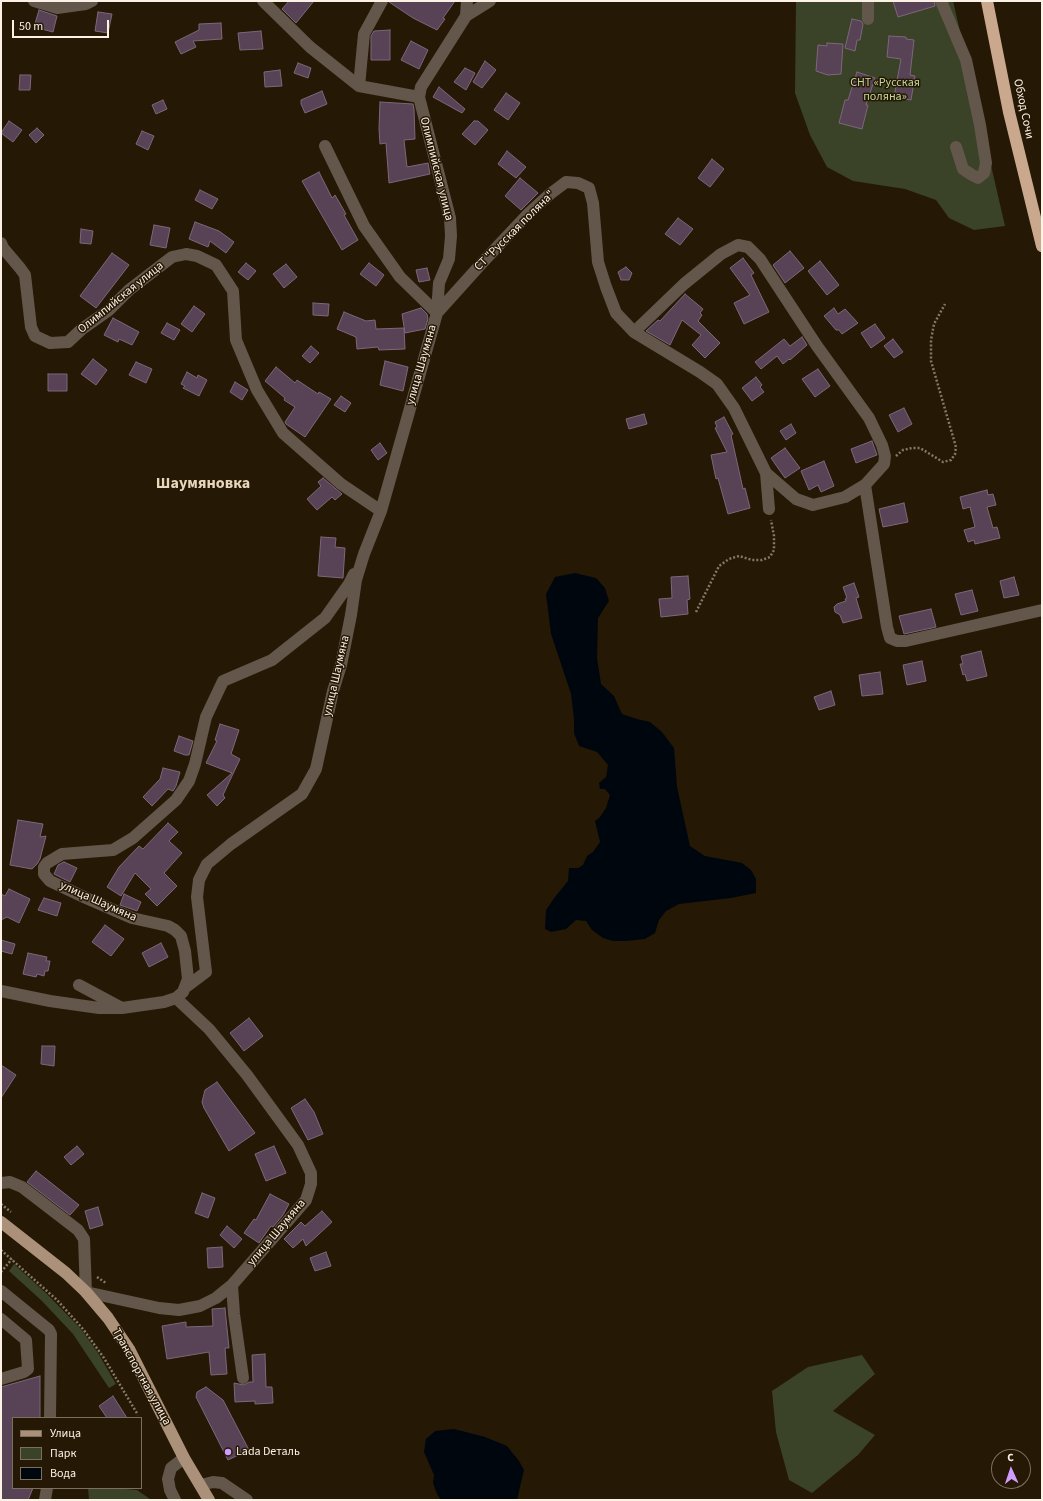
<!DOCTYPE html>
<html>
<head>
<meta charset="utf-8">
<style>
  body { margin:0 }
  #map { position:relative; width:1043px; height:1501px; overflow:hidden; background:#251804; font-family:"Source Sans 3",sans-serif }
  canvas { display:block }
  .frame { position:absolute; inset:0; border:2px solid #fbf1e5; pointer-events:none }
  .legend { position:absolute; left:12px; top:1417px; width:130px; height:72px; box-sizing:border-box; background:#251804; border:1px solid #7b6f5e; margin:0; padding:5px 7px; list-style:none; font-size:12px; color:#fbf1e5 }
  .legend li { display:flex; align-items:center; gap:8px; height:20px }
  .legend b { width:20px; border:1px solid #7b6f5e }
  .north { position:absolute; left:991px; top:1449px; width:40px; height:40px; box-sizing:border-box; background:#251804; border:1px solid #7b6f5e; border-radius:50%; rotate:357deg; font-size:11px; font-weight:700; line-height:16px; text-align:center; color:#fbf1e5 }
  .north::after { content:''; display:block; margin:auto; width:14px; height:18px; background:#d09dff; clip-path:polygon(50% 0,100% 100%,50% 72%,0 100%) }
  .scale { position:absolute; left:12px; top:20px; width:97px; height:18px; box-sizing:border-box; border:2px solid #fbf1e5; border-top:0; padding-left:5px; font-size:12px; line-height:14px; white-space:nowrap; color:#fbf1e5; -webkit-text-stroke:3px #251804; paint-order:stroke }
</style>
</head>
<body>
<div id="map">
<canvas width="1043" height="1501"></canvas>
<div class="frame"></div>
<ul class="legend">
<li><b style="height:5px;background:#ac917a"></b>Улица</li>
<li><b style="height:11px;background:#3a4327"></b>Парк</li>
<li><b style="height:11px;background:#00060e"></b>Вода</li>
</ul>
<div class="north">С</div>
<div class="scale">50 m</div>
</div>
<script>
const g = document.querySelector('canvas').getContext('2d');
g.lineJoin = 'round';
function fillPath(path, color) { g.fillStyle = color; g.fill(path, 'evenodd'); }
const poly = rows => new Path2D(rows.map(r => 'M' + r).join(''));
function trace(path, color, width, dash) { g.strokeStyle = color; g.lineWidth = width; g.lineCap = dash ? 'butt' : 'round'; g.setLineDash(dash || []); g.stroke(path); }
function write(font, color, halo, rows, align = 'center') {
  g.font = font + ' "Source Sans 3",sans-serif'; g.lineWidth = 3; g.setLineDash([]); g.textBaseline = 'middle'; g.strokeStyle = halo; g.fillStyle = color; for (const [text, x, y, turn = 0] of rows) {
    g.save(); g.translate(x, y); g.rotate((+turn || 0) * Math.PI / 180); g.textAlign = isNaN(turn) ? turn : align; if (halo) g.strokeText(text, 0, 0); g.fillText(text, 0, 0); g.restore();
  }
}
const green = poly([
  [796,1,953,1,1005,226,974,230,949,218,936,200,905,189,853,181,827,167,810,135,795,93],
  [14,1264,47,1294,81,1329,98,1353,116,1384,109,1388,73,1334,42,1301,9,1271],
  [862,1355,875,1374,833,1411,875,1435,858,1455,812,1493,789,1480,776,1432,772,1391,808,1367],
  [88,1488,114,1488,137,1490,150,1499,150,1500,89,1500]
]);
const water = poly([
  [575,573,596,578,605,588,609,601,598,618,597,658,601,684,614,696,622,714,637,719,650,722,662,732,674,748,677,787,690,846,705,856,742,863,751,870,756,879,756,893,731,898,679,904,666,911,659,920,655,933,645,939,626,941,613,941,603,938,592,930,586,921,576,920,566,929,551,932,545,929,546,910,555,897,568,881,569,868,578,868,583,865,587,856,593,852,600,842,595,821,600,817,606,808,610,795,605,789,600,789,599,783,606,777,608,765,597,752,579,746,574,733,574,719,571,694,551,634,546,594,555,577],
  [454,1429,485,1437,507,1446,519,1461,524,1470,517,1500,441,1500,437,1494,433,1483,434,1475,424,1452,426,1439,435,1431]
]);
const building = poly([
  [289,1,314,1,296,23,282,9,289,1],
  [389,1,455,1,443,18,445,19,437,30,413,18,389,2,389,1],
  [893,1,934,1,935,6,898,17,893,1],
  [39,10,57,16,53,32,34,27,39,10],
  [98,12,112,14,108,33,95,31,98,12],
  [852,19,861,21,863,24,860,40,857,40,855,51,845,48,852,19],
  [221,23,222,39,193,41,196,47,181,54,175,42,199,30,199,24,221,23],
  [390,30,390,60,371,60,371,36,374,31,390,30],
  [261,31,263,49,240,50,238,33,261,31],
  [889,36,906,37,906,39,914,40,910,75,915,76,911,100,894,97,901,59,887,57,889,36],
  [411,41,428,50,419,69,401,60,411,41],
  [827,43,843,44,841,74,828,75,816,71,818,45,827,46,827,43],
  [485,61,496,70,482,88,473,82,485,61],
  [298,63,311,68,308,78,294,73,298,63],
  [465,68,475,73,466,90,454,82,465,68],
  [280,70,282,86,265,87,264,72,280,70],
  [857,72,875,78,866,105,868,105,862,129,839,123,845,100,848,100,857,72],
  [20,75,31,75,30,90,19,90,20,75],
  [439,87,465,109,462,113,433,97,439,87],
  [322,91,327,104,305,113,301,104,301,100,322,91],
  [506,93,520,103,508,120,494,110,506,93],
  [163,100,167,109,156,114,152,105,163,100],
  [380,102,413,104,414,109,415,139,404,140,407,167,428,163,430,174,389,183,386,143,380,144,379,129,380,102],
  [9,121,22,130,13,142,1,133,9,121],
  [474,121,478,121,488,130,475,145,462,134,474,121],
  [37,128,44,135,36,143,29,135,37,128],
  [142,131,154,136,148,150,136,144,142,131],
  [507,151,526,167,516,178,498,164,507,151],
  [712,159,724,169,710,187,698,178,712,159],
  [319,172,332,198,335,195,346,214,344,215,358,240,342,250,302,181,319,172],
  [520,178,538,193,521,210,505,196,520,178],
  [200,190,218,199,212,209,195,200,200,190],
  [678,218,693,229,680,245,665,234,678,218],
  [195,222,219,231,234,242,226,253,210,241,208,247,189,239,195,222],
  [154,225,170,228,166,248,150,245,154,225],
  [81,229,93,231,91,244,80,243,81,229],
  [790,251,804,268,785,283,773,265,790,251],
  [112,253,129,265,96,308,80,296,112,253],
  [743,258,754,273,751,275,769,312,744,324,734,303,750,295,730,268,743,258],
  [820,261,839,285,827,295,808,271,820,261],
  [246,263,256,271,248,280,238,272,246,263],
  [369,263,384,275,376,286,360,274,369,263],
  [286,264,297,277,284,288,273,274,286,264],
  [626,267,632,273,629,280,621,280,618,272,626,267],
  [427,268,430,280,419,282,416,270,427,268],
  [685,294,703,309,700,313,702,315,698,321,720,343,705,358,692,345,701,335,682,320,670,345,646,331,658,320,660,321,685,294],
  [313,303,329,304,328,316,313,315,313,303],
  [194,306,205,314,192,332,181,324,194,306],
  [421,308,427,314,428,319,425,329,405,333,402,314,421,308],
  [834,308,838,314,845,309,858,323,842,334,839,330,836,330,824,316,834,308],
  [344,312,366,321,375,320,376,329,404,328,405,349,379,350,378,347,357,349,356,337,337,329,344,312],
  [113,318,139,332,132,345,119,339,118,342,104,335,113,318],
  [167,323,180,330,174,340,161,333,167,323],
  [875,324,885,338,871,348,861,333,875,324],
  [802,337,807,345,790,360,789,359,783,364,777,356,761,369,755,362,784,339,790,346,802,337],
  [893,339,903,352,894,358,884,346,893,339],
  [311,346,319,353,310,363,302,356,311,346],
  [93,359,107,370,96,385,81,374,93,359],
  [385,361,408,367,403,391,380,385,385,361],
  [136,362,152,369,146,383,129,375,136,362],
  [276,367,295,383,297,380,318,394,319,392,331,399,305,437,286,424,285,422,295,407,284,400,285,398,265,381,276,367],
  [818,369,830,386,815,397,802,379,818,369],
  [187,372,197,378,198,375,207,380,199,396,183,388,185,386,181,384,187,372],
  [48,374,67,374,67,391,48,391,48,374],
  [756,377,762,385,760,387,764,392,752,401,742,388,756,377],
  [235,382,248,390,242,400,230,392,235,382],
  [341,396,351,403,345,412,334,405,341,396],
  [904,408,912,424,898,432,889,415,904,408],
  [644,414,647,424,629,429,626,419,644,414],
  [724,417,733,434,731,435,743,489,745,488,750,508,728,514,718,478,716,479,711,455,727,452,715,428,717,427,715,422,724,417],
  [791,424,796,433,786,440,780,431,791,424],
  [872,441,877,455,856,463,851,449,872,441],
  [380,443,387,453,378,460,371,450,380,443],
  [785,448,800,468,785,478,771,458,785,448],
  [824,461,834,486,821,492,818,485,809,490,801,471,824,461],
  [323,478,342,494,335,500,332,497,317,510,307,499,321,486,318,482,323,478],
  [987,490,988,495,993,494,996,505,987,507,993,528,997,527,1000,538,975,544,974,540,968,542,964,530,975,527,970,507,963,509,960,497,987,490],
  [904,503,908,522,883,527,879,509,904,503],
  [321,537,336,538,335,547,345,548,343,578,318,576,321,537],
  [688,576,690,599,687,600,688,614,661,617,659,599,672,598,671,577,688,576],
  [1014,577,1019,595,1004,598,1000,581,1014,577],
  [854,583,859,597,856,598,862,618,843,623,840,615,835,612,834,607,837,604,846,601,845,599,847,598,843,587,854,583],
  [972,590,978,611,961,615,955,594,972,590],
  [931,609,936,627,904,634,899,616,931,609],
  [981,651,987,676,967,681,965,674,963,675,960,664,963,664,961,656,981,651],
  [922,661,926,681,907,685,903,665,922,661],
  [880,672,883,694,862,696,859,675,880,672],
  [831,691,835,705,819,710,814,697,831,691],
  [220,724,239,730,231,754,240,759,223,795,225,798,217,806,207,795,232,773,206,763,217,741,215,740,220,724],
  [179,736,193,741,189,755,185,755,174,751,179,736],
  [163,768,180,772,176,786,173,791,168,789,152,806,143,797,160,779,163,768],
  [18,820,43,824,40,837,46,836,40,859,37,864,32,869,10,865,18,820],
  [168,823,178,832,169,841,182,853,164,873,177,886,157,906,145,894,151,889,135,873,121,896,107,887,119,867,139,846,143,849,168,823],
  [64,862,77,868,70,882,54,874,58,865,64,862],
  [9,889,30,899,19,923,7,917,1,920,1,894,5,896,9,889],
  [124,894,141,902,137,911,120,905,124,894],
  [44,898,61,903,57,916,38,910,44,898],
  [105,925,124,939,111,956,92,942,105,925],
  [1,940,15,944,12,954,1,951,1,940],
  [161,943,168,957,149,967,142,953,161,943],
  [28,953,47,957,46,961,50,961,48,971,45,971,44,976,37,974,36,977,23,974,28,953],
  [249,1018,263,1036,244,1051,230,1033,249,1018],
  [42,1046,55,1046,54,1066,41,1064,42,1046],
  [1,1065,16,1075,1,1098,1,1065],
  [217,1082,255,1133,229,1151,204,1108,202,1102,205,1090,217,1082],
  [305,1099,314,1112,323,1134,308,1140,291,1108,305,1099],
  [77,1146,84,1154,71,1165,64,1157,77,1146],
  [274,1146,286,1173,266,1181,255,1154,274,1146],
  [36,1171,79,1205,70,1215,27,1182,36,1171],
  [202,1193,215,1198,208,1218,195,1213,202,1193],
  [270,1194,289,1204,283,1215,273,1227,271,1226,259,1243,244,1233,254,1219,256,1220,270,1194],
  [98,1207,103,1225,90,1229,85,1211,98,1207],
  [322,1211,332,1222,306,1246,303,1239,293,1248,284,1239,301,1222,305,1226,322,1211],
  [227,1226,242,1239,234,1248,220,1235,227,1226],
  [222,1247,223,1267,208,1268,207,1248,222,1247],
  [326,1252,331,1266,315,1271,310,1258,326,1252],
  [225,1308,229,1348,225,1348,227,1374,211,1375,209,1352,167,1359,162,1326,186,1322,186,1327,213,1326,212,1309,225,1308],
  [265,1354,266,1387,272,1387,273,1403,255,1404,255,1401,235,1402,234,1383,244,1385,249,1382,253,1382,252,1355,265,1354],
  [40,1376,40,1418,13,1418,13,1488,33,1488,28,1500,1,1500,1,1387,40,1376],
  [206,1387,223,1400,249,1450,228,1460,196,1397,197,1392,206,1387],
  [113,1396,127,1418,107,1418,99,1406,113,1396]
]);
const path = poly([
  [896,456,903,450,912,448,920,448,943,462,951,460,955,454,956,447,931,361,931,340,934,324,945,304],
  [696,612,719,566,729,559,739,556,752,560,762,560,770,557,774,550,774,536,771,520],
  [1,1204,11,1212],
  [1,1250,57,1300,83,1329,104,1358,138,1415],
  [1,1272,12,1259],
  [97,1277,106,1283]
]);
const minor = poly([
  [34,1,57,8,86,4,92,1],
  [263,1,310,47,359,86,419,97],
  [941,1,966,60,980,125,986,163,984,173,978,178,972,175,963,169,956,147],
  [466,16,490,1],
  [868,19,868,1],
  [359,86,364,34,382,1],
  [325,146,364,226,400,277,437,313],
  [1,243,3,248,20,268,25,275,31,327,35,336,50,343,68,342,82,329,109,310,129,290,172,257,186,254,197,256,216,265,233,291,236,340,257,390,283,433,341,484,381,511],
  [437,313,482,263,527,215,550,194,566,182,578,183,589,188,593,203,598,262,606,287,616,313,634,332,700,372,717,384,734,408,766,473,796,499,813,505,845,497,865,485,884,464,885,456,882,445,869,418,817,346,760,259,748,247,738,245,721,254,684,284,634,332],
  [766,473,769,509],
  [865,485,887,627,890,638,897,641,906,641,1042,610],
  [79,985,120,1007],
  [186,987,206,972,197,897,199,880,207,864,231,844,302,794,316,769,333,691,341,665,351,615,356,580,364,554,381,511,437,313,439,283,449,259,451,236,450,218,419,97,421,87,466,16,467,1],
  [1,991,50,1001,99,1008,122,1008,164,1002,176,998,183,992,188,979,185,951,181,936,175,930,168,926,132,918,86,898,50,881,44,874,44,867,47,863,62,854,113,850,133,838,176,800,189,781,195,764,206,717,223,681,272,660,325,618,349,584,354,574],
  [1,1183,10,1182,22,1187,78,1230,84,1239,86,1292,159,1308,179,1310,200,1306,216,1298,232,1285,306,1200,311,1184,311,1173,298,1145,247,1075,209,1029,176,998],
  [232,1285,234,1314,243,1378],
  [1,1291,49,1330,51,1334,50,1418],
  [1,1319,26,1340,28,1369,24,1372,1,1379],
  [201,1485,213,1482,222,1483,247,1500],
  [45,1500,47,1488],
  [175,1500,170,1490,168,1479,171,1468,184,1458]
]);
const major = poly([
  [1,1222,66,1273,86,1292,108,1318,129,1349,184,1458,209,1500]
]);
const highway = poly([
  [987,1,1009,112,1042,246]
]);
const markers = [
  [228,1452,4,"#d09dff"]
];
const parkNames = [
  ["СНТ «Русская",885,83],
  ["поляна»",885,97]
];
const streetNames = [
  ["Обход Сочи",1023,109,78],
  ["Олимпийская улица",436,169,76],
  ["СТ \"Русская поляна\"",515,231,-45],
  ["Олимпийская улица",121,298,-39],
  ["улица Шаумяна",422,365,-74],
  ["улица Шаумяна",337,676,-77],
  ["улица Шаумяна",98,902,24],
  ["улица Шаумяна",277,1233,-50],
  ["Транспортная улица",141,1377,61]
];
const poiNames = [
  ["Lada Dеталь",236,1452]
];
const districtNames = [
  ["Шаумяновка",203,484]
];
fillPath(green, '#3a4327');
fillPath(water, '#00060e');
fillPath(building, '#574355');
trace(building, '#7d677b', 1);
trace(path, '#857969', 2.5, [2, 2]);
trace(minor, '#63564b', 12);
trace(major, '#ac917a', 12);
trace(highway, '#caa88d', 12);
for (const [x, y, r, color] of markers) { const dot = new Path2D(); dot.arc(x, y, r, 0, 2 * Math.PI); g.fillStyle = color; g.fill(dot); trace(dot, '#251804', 1.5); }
write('12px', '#c1d699', '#251804', parkNames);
write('12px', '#fbf1e5', '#251804', streetNames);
write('12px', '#fbf1e5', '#251804', poiNames, 'left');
write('bold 16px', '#e8d6bc', '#251804', districtNames);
</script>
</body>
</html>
